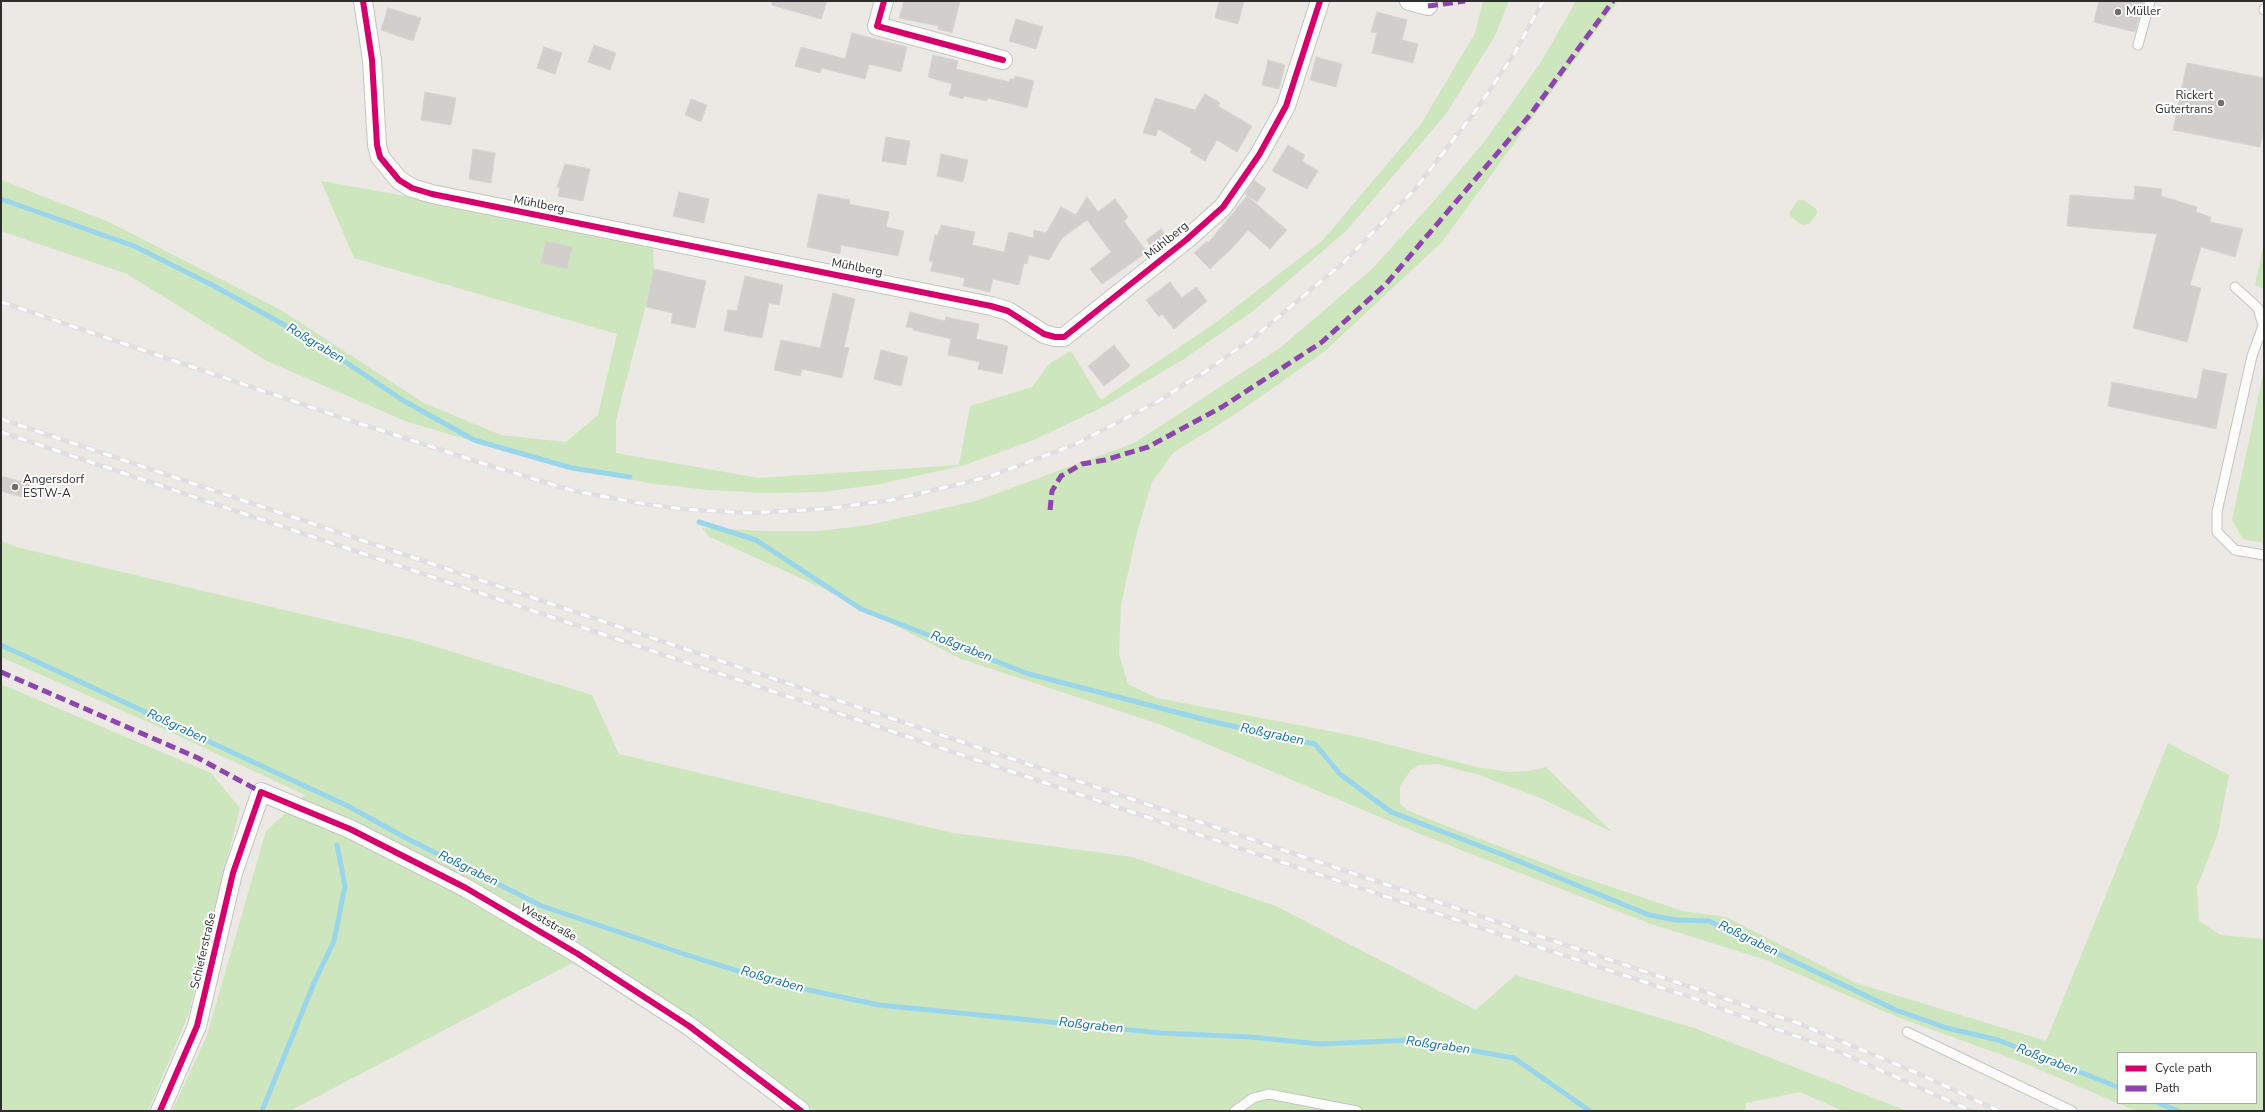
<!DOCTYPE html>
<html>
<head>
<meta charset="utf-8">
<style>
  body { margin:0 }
  #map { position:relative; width:2265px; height:1112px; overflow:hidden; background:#ece8e4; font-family:"Nunito Sans",sans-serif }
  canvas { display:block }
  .frame { position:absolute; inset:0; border:2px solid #2e2e2e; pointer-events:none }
  .legend { position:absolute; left:2117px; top:1052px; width:140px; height:52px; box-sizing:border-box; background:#fff; border:1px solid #ababab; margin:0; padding:5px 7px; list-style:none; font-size:12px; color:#2e2e2e }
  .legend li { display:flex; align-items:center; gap:8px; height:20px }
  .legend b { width:20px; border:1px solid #ababab }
</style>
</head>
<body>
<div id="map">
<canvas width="2265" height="1112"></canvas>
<div class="frame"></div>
<ul class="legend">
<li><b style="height:5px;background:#d6006c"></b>Cycle path</li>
<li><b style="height:5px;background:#8e44ad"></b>Path</li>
</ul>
</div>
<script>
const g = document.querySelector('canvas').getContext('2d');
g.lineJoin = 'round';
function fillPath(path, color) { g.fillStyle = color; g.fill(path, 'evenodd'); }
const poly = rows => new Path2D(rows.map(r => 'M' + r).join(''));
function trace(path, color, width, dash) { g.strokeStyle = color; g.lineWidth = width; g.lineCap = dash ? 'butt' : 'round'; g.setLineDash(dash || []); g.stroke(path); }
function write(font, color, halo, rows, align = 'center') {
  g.font = font + ' "Nunito Sans",sans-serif'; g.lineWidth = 4; g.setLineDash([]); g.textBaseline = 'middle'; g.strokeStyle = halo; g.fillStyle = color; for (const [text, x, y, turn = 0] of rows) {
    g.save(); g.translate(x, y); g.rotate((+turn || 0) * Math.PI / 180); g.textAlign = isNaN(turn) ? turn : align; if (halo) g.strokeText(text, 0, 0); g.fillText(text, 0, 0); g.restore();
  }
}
const green = poly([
  [1483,1,1509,1,1495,36,1446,114,1346,231,1253,311,1184,359,1103,407,1036,439,965,465,880,484,824,492,766,493,708,490,648,483,542,462,405,421,267,361,127,274,1,231,1,180,109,222,281,310,424,403,501,435,566,442,598,415,617,334,354,258,321,181,653,240,654,274,616,420,616,453,759,478,959,465,970,406,1032,387,1050,363,1071,351,1101,400,1215,323,1322,241,1421,124,1475,33],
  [1576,1,1618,1,1442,242,1324,352,1243,409,1173,453,1152,482,1136,536,1121,605,1119,654,1128,684,1157,698,1355,736,1477,767,1509,772,1528,771,1546,767,1612,832,1538,797,1479,775,1438,764,1419,765,1411,770,1400,786,1400,804,1409,811,1462,832,1567,872,1683,911,1726,917,1856,983,2046,1041,2168,743,2229,775,2218,833,2197,887,2199,921,2221,935,2264,939,2264,1111,2136,1111,2024,1063,1897,1017,1766,960,1651,924,1420,834,1162,725,961,659,820,587,708,536,702,528,765,531,819,531,869,525,976,501,1134,443,1280,348,1372,269,1433,202,1485,141,1541,62],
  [2118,1053,2256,1053,2256,1103,2118,1103],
  [1798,200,1804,200,1816,209,1817,214,1809,224,1802,225,1790,216,1790,212],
  [2264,243,2264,289,2255,285],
  [2264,370,2264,543,2243,539,2232,520],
  [1,541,20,548,417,641,592,695,619,754,953,833,1132,857,1276,906,1476,1010,1515,975,1694,1028,1907,1111,1843,1111,1800,1092,1746,1103,1745,1111,815,1111,682,1011,593,952,290,1111,172,1111,207,1035,266,831,305,795,157,726,1,657],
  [1,684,211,773,240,808,189,1013,148,1111,1,1111]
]);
const stream = poly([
  [1,199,134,246,214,286,317,343,404,401,474,440,572,468,630,477],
  [699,522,756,540,861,609,1029,674,1214,722,1315,744,1340,774,1391,812,1506,856,1649,915,1676,920,1709,921,1896,1010,1947,1028,1998,1040,2118,1087],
  [1,645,348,806,406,838,542,906,687,955,776,983,879,1005,1161,1033,1250,1037,1320,1044,1413,1040,1514,1058,1590,1111],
  [2158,1103,2179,1111],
  [262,1111,314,983,334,941,345,886,337,845]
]);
const building = poly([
  [772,1,827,1,821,19,772,5,772,1],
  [904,1,960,1,952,33,938,29,939,26,899,18,904,1],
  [1219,1,1244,1,1238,24,1215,18,1219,1],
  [2099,1,2143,1,2135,32,2094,22,2099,1],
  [388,8,421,18,413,41,381,30,388,8],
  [1377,12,1407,20,1402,40,1418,44,1413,63,1372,53,1377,33,1371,32,1377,12],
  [1016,19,1043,27,1036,49,1009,41,1016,19],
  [852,33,907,47,901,72,869,64,865,79,822,68,820,73,795,66,801,47,845,59,852,33],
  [594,45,616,53,610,70,588,62,594,45],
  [544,47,562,53,555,74,537,68,544,47],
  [933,55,958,61,956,69,1009,82,1010,79,1014,79,1015,76,1034,81,1027,108,988,98,987,101,964,96,963,99,949,95,952,84,928,77,933,55],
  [1316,57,1342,64,1336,87,1310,80,1316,57],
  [1268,60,1285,65,1279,89,1262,85,1268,60],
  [2187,63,2264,78,2264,127,2260,147,2173,130,2187,63],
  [425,92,456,98,451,125,421,120,425,92],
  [1205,94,1220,103,1218,106,1252,126,1237,152,1217,140,1205,161,1190,152,1192,149,1158,129,1156,136,1143,133,1155,98,1195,110,1205,94],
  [691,99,707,105,701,122,685,115,691,99],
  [886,137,910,141,906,165,882,161,886,137],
  [1288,145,1305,155,1302,161,1318,171,1307,189,1272,171,1288,145],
  [473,149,495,153,491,183,469,179,473,149],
  [941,154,968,160,963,182,937,176,941,154],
  [565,164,590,169,583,201,558,196,560,188,557,187,565,164],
  [1254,180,1266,189,1257,202,1245,194,1254,180],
  [2135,186,2162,189,2161,196,2197,207,2196,212,2211,217,2210,222,2243,229,2235,257,2201,247,2190,285,2201,288,2187,342,2133,328,2157,234,2067,226,2070,195,2134,200,2135,186],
  [679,192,709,199,704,223,673,216,679,192],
  [818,194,850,200,849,204,889,212,886,227,904,231,898,256,841,245,840,254,807,247,818,194],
  [1247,196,1287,230,1270,249,1248,230,1232,248,1210,269,1194,253,1207,241,1208,243,1247,196],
  [1087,197,1098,212,1115,199,1128,217,1124,221,1147,252,1102,284,1090,269,1111,252,1087,220,1062,238,1049,260,1029,255,1027,264,1024,263,1019,285,993,279,990,292,963,286,965,278,931,271,933,261,929,261,935,235,938,235,941,225,975,232,972,245,1004,252,1009,232,1033,238,1034,230,1046,233,1061,207,1076,215,1073,219,1087,197],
  [1161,229,1169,240,1155,251,1146,240,1161,229],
  [546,241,572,247,567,269,541,263,546,241],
  [654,269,706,281,695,328,671,323,673,313,646,307,654,269],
  [745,276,783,285,779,305,769,303,762,338,724,331,728,310,737,311,745,276],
  [1170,282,1182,298,1196,287,1207,301,1174,329,1162,314,1159,317,1146,300,1170,282],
  [833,293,855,299,844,347,849,348,842,378,802,369,800,376,774,370,781,340,820,348,833,293],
  [910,312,945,321,946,317,979,324,976,339,1008,346,1002,374,978,369,980,362,948,355,951,339,913,330,913,328,906,327,910,312],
  [1114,345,1130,366,1104,386,1088,366,1114,345],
  [881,350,908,357,901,386,874,379,881,350],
  [2203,369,2227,374,2216,429,2108,406,2112,382,2197,399,2203,369],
  [1,476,30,484,26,498,1,491,1,476]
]);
const lane = poly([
  [2264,10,2264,9],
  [2138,45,2150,1],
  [2235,287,2258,308,2263,326,2252,356,2217,512,2217,532,2235,550,2264,555],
  [1907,1032,2072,1111],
  [1235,1111,1253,1098,1269,1094,1336,1107],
  [1335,1111,1336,1107,1357,1111]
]);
const street = poly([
  [363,1,372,60,377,145,380,157,399,180,412,188,432,194,991,306,1008,311,1044,334,1055,337,1064,337,1186,240,1223,207,1259,155,1286,106,1320,1],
  [884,1,877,26,1003,60],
  [1409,1,1428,6],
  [160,1111,197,1026,233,873,261,792,350,829,466,888,578,954,689,1026,801,1111]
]);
const rail = poly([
  [1,302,343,418,488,465,574,491,645,504,682,509,748,513,824,509,892,500,988,477,1076,444,1155,403,1206,371,1253,338,1343,263,1416,188,1477,109,1514,54,1543,1],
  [1,419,1795,1022,1917,1073,1999,1111],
  [1,432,1236,847,1693,998,1844,1054,1972,1111]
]);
const quiet = poly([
  [1428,6,1465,1],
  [1050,510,1052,491,1061,476,1082,464,1105,460,1148,447,1222,407,1322,342,1386,284,1530,115,1613,1],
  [1,672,198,758,261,792]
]);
const cycleway = poly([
  [363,1,372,60,377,145,380,157,399,180,412,188,432,194,991,306,1008,311,1044,334,1055,337,1064,337,1186,240,1223,207,1259,155,1286,106,1320,1],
  [884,1,877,26,1003,60],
  [160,1111,197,1026,233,873,261,792,350,829,466,888,578,954,689,1026,801,1111]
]);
const markers = [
  [2118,12,4,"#706f6e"],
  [2221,103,4,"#706f6e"],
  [15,487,4,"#706f6e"]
];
const poiNames = [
  ["Müller",2126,12],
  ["Rickert",2213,96,"right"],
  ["Gütertrans",2213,110,"right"],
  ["Angersdorf",23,480],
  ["ESTW-A",23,494]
];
const streetNames = [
  ["Mühlberg",539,205,11],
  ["Mühlberg",1167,241,-39],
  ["Mühlberg",857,268,11],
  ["Weststraße",548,923,30],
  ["Schieferstraße",204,951,-77]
];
const waterNames = [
  ["Roßgraben",315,344,31],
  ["Roßgraben",961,647,21],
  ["Roßgraben",177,727,25],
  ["Roßgraben",1272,735,12],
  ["Roßgraben",468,869,26],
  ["Roßgraben",1748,939,26],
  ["Roßgraben",772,980,16],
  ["Roßgraben",1091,1026,6],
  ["Roßgraben",1438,1046,8],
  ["Roßgraben",2047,1060,21]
];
fillPath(green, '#cee6be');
trace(stream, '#99d6ec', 5);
fillPath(building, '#d1cecb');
trace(building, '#d7d4d0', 1);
trace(lane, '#c5c4c5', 11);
trace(street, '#c5c4c5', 20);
trace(lane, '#fcfcfb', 9);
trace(street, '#fcfcfb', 18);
trace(rail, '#dfdfe1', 4.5);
trace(rail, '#fff', 3, [9]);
trace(quiet, '#8e44ad', 5, [10, 5]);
trace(cycleway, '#d6006c', 6);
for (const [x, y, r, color] of markers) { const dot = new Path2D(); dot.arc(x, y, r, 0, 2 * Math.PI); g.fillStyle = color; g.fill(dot); trace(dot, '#fff', 1.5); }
write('12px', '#2e2e2e', '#fff', poiNames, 'left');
write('12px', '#2e2e2e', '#fff', streetNames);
write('italic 13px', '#0d6fa3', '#fff', waterNames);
</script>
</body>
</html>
